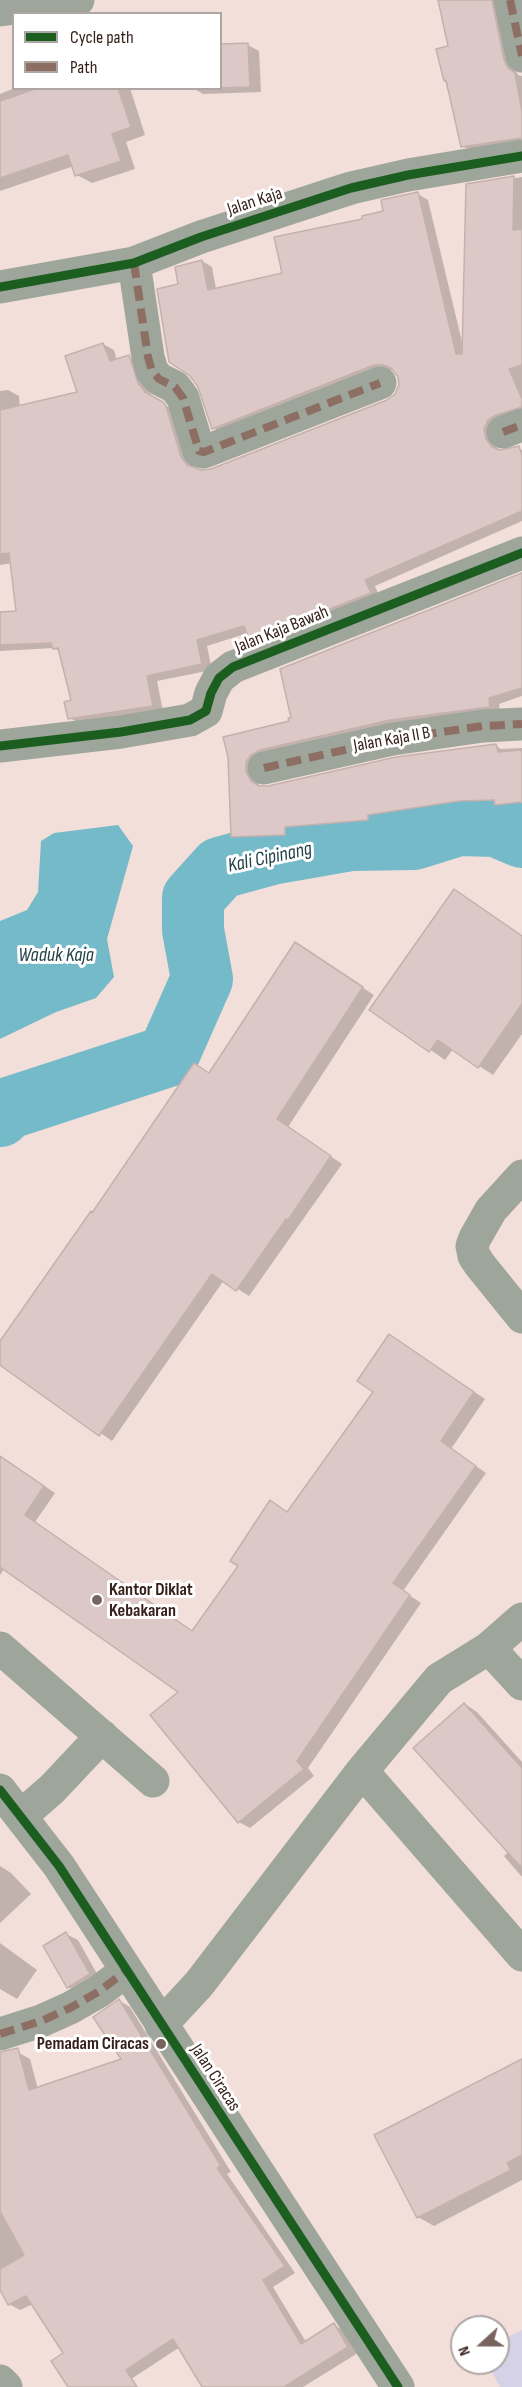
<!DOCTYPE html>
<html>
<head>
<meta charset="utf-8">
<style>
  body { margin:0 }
  #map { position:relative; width:522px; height:2387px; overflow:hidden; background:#f2dfda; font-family:"Sofia Sans Condensed",sans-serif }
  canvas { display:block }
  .legend { position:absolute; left:12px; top:12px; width:210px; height:78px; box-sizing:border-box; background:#fff; border:2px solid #afa6a4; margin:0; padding:8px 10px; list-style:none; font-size:18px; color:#36211b }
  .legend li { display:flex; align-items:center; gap:12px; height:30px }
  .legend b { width:30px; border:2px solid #afa6a4 }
  .north { position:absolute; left:450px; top:2315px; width:60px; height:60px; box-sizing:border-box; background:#fff; border:2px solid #afa6a4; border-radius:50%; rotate:249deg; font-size:16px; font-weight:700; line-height:24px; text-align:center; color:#36211b }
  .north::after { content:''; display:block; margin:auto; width:21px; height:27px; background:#78645e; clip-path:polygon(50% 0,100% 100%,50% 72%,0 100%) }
</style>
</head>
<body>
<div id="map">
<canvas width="522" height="2387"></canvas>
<ul class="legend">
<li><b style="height:8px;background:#1b5e20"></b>Cycle path</li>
<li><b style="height:8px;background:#8d6e63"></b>Path</li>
</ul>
<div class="north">N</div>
</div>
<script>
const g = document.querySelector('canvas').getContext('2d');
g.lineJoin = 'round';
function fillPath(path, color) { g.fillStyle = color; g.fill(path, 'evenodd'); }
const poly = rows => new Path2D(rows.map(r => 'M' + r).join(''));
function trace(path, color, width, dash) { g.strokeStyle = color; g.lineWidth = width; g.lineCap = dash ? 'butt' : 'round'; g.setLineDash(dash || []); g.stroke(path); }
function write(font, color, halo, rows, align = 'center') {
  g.font = font + ' "Sofia Sans Condensed",sans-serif'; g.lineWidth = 6; g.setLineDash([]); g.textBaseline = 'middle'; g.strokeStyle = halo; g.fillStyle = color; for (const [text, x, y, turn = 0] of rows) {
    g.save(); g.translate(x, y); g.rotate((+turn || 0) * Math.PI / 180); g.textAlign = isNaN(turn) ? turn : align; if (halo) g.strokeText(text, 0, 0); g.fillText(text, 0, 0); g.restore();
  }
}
const green = poly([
  [522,2330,522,2387,500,2387,487,2363,498,2363,498,2342]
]);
const water = poly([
  [118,825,133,846,107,939,114,977,96,998,56,1012,0,1039,0,921,27,910,38,892,41,841,54,833]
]);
const shadow = poly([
  [439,0,502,0,514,67,518,75,522,76,522,144,473,152,462,146,445,80,449,47],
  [248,45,259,51,261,92,203,94,193,88,220,88,220,46],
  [15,88,130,88,145,135,126,142,135,169,92,183,77,175,74,166,0,191,0,94],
  [522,177,522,414,495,435,496,446,500,452,518,448,522,450,522,521,375,586,380,598,261,645,251,639,248,633,207,646,212,670,157,681,163,711,80,724,70,718,73,702,60,652,54,648,0,651,0,614,18,613,12,563,0,565,0,391,8,390,19,396,20,407,79,393,103,344,114,350,117,361,129,357,139,363,148,391,156,399,173,410,191,464,195,470,211,471,388,402,396,395,400,385,399,376,394,370,385,371,224,434,213,428,179,286,202,261,212,267,216,289,284,274,364,220,385,213,418,194,428,200,463,346,467,186],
  [522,575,522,696,499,704,500,712,256,778,260,787,268,788,496,746,501,749,522,748,522,809,507,810,498,805,471,806,378,821,378,825,295,833,295,840,243,842,233,836,230,757,291,722],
  [455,891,522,936,522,1034,493,1075,453,1049,445,1060,372,1009],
  [307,951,374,995,288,1127,342,1164,249,1296,224,1280,112,1441,0,1364,0,1343,93,1214,210,1075],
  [400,1342,485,1399,451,1449,486,1473,403,1591,421,1603,308,1768,314,1776,250,1828,239,1822,180,1692,4,1569,0,1575,0,1456,55,1493,35,1522,193,1632,288,1513,375,1391],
  [465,1704,477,1712,522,1762,522,1877,504,1856,509,1851],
  [0,1866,11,1873,31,1894,0,1923],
  [66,1934,78,1940,101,1981,79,1994,68,1987],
  [0,1943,37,1970,17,1999,0,1989],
  [120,2001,130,2007,231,2172,227,2174,295,2273,273,2287,306,2342,334,2325,345,2331,358,2353,303,2387,203,2387,180,2347,119,2387,70,2387,65,2353,33,2304,20,2310,9,2304,2,2290,0,2291,0,2057,19,2053,30,2059,38,2089,123,2059],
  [522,2060,522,2180,434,2226,418,2217]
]);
const stream = poly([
  [0,1099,6,1109]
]);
const river = poly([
  [0,1116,6,1109,168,1056,202,979,193,930,193,898,220,868,271,854,351,840,414,839,459,825,496,826,522,837]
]);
const building = poly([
  [438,0,492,0,504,60,508,68,515,73,522,112,522,138,461,147,446,80,444,81,436,49,448,46,438,0],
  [248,43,250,87,220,88,220,44,248,43],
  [38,88,118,88,131,127,112,134,121,161,75,176,68,155,0,178,0,101,38,88],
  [514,176,513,230,522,229,522,365,509,369,522,399,522,407,496,415,488,420,484,429,486,439,492,447,500,450,519,446,522,456,522,511,365,580,371,593,249,640,244,626,197,640,202,664,147,676,153,706,68,719,64,702,71,700,58,648,53,649,51,643,0,645,0,612,16,611,9,553,0,554,0,410,77,392,65,356,103,343,110,361,129,355,138,383,145,392,163,402,166,406,181,457,187,465,201,470,211,469,387,400,395,394,399,385,398,377,391,368,383,365,374,365,212,429,198,387,190,376,169,362,157,289,178,284,175,267,202,260,208,290,282,273,274,237,362,219,362,216,383,211,381,200,418,192,456,354,462,354,466,184,514,176],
  [522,573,522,688,489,698,490,707,390,720,260,750,251,755,246,762,246,772,251,781,259,786,268,786,396,757,496,744,498,752,522,750,522,802,495,805,494,800,459,801,368,815,368,820,285,827,285,835,231,837,228,757,223,737,289,721,288,718,291,718,280,669,522,573],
  [454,889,522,936,522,1004,478,1068,438,1040,429,1052,369,1010,454,889],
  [295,942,363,987,277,1119,331,1156,288,1220,286,1219,236,1291,212,1274,99,1436,0,1365,0,1341,91,1211,92,1213,194,1063,209,1073,295,942],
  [389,1334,474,1392,441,1441,476,1466,393,1583,410,1595,297,1761,304,1769,238,1823,150,1715,178,1692,0,1567,0,1456,44,1486,25,1515,192,1631,238,1566,230,1561,270,1500,287,1512,373,1392,357,1381,389,1334],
  [464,1703,522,1768,522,1868,413,1748,464,1703],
  [66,1932,90,1974,67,1988,43,1946,66,1932],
  [119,1999,221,2166,217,2168,285,2266,263,2280,301,2344,334,2323,348,2347,284,2387,202,2387,173,2339,126,2370,137,2387,68,2387,51,2361,63,2353,26,2296,8,2305,0,2290,0,2269,24,2255,0,2211,0,2052,18,2048,29,2090,121,2059,93,2017,119,1999],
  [522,2059,522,2155,507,2163,511,2170,417,2218,374,2135,522,2059]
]);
const minor = poly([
  [510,0,522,56],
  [0,10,78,0],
  [134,263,148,357,152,371,159,379,175,387,183,398,199,451,204,452,380,383],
  [0,287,134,263,201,237,351,188,408,175,522,156],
  [503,432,522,425],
  [0,746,121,732,190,720,206,711,211,693,219,678,233,667,522,553],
  [264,768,393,739,483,726,522,724],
  [522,1176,491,1210,475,1238,472,1246,474,1256,480,1265,522,1317],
  [0,1648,153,1781],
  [489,1648,522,1684],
  [362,1771,439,1679,489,1648,522,1619],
  [0,1790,59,1866,398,2387],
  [21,1816,52,1789,102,1736],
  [161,2025,199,1984,362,1771,522,1955],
  [0,2034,41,2021,70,2008,98,1992,126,1971],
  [0,2381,6,2387]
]);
const quiet = poly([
  [510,0,522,56],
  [134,263,148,357,152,371,159,379,175,387,183,398,199,451,204,452,380,383],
  [503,432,522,425],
  [264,768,393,739,483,726,522,724],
  [0,2034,41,2021,70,2008,98,1992,126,1971]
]);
const cycleway = poly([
  [0,287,134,263,201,237,351,188,408,175,522,156],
  [0,746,121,732,190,720,206,711,211,693,219,678,233,667,522,553],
  [0,1790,59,1866,398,2387]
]);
const markers = [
  [97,1600,6,"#78645e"],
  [161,2044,6,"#78645e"]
];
const streetNames = [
  ["Jalan Kaja",255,202,-18],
  ["Jalan Kaja Bawah",282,630,-22],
  ["Jalan Kaja II B",392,740,-10],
  ["Jalan Ciracas",215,2078,57]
];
const poiNames = [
  ["Kantor Diklat",109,1590],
  ["Kebakaran",109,1611],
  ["Pemadam Ciracas",149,2044,"right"]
];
const waterNames = [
  ["Kali Cipinang",270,858,-12],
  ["Waduk Kaja",56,956]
];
fillPath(green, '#d5d2e7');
fillPath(water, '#74bac9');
fillPath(shadow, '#0003');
trace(stream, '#74bac9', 10);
trace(river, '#74bac9', 62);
fillPath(building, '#dcc8c6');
trace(building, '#c4b1af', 1.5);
trace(minor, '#9ea59b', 33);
trace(quiet, '#8d6e63', 8, [15, 8]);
trace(cycleway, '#1b5e20', 9);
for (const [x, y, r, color] of markers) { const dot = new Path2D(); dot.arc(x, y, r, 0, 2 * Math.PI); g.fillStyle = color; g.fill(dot); trace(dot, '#fff', 2); }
write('18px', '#36211b', '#fff', streetNames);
write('bold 18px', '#36211b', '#fff', poiNames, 'left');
write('italic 20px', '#22424a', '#fff', waterNames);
</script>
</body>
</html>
